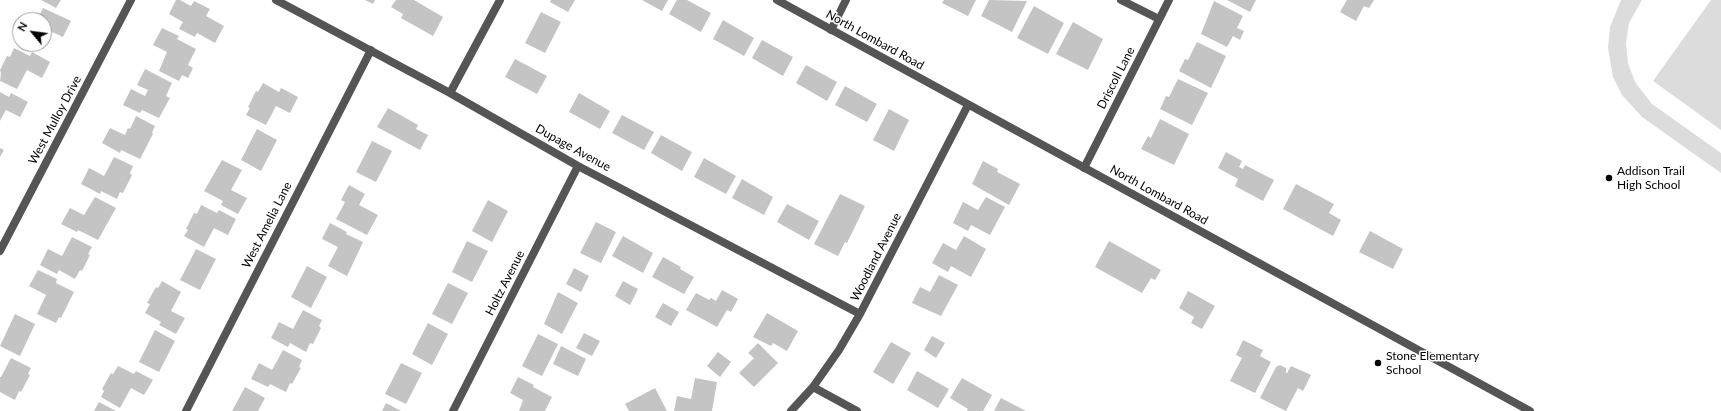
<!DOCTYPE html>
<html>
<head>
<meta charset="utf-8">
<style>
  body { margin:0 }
  #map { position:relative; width:1721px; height:411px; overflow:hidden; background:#fff; font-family:Lato,sans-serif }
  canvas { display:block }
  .north { position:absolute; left:12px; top:12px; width:40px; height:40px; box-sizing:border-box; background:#fff; border:1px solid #999; border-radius:50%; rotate:299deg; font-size:11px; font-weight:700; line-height:16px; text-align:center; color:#000 }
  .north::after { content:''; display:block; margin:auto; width:14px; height:18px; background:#000; clip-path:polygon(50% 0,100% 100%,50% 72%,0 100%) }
</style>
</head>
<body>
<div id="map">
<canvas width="1721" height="411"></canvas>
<div class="north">N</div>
</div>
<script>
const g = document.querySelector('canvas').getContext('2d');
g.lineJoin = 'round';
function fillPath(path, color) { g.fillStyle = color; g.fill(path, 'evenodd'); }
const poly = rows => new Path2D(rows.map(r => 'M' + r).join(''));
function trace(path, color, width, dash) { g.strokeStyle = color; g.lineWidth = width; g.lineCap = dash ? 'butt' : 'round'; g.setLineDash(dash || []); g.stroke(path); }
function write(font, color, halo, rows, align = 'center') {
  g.font = font + ' Lato,sans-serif'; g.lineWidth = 3; g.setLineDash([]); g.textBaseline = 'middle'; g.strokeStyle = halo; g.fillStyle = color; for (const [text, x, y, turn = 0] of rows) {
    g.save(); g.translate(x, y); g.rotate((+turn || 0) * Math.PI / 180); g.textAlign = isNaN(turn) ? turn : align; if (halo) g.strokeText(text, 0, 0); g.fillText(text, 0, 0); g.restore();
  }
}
const green = poly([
  [1621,0,1642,0,1629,23,1626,43,1628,63,1635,82,1652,104,1721,153,1721,173,1642,117,1622,95,1613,77,1608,48,1610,27],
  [1711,0,1721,0,1721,130,1653,81]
]);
const building = poly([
  [41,0,61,0,56,8],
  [176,0,180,0,191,6,194,1,210,9,206,16,224,26,215,43,197,33,195,37,179,29,183,22,169,14],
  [365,0,375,0,373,4],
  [396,0,414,0,443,17,433,36,401,18,403,14,391,7],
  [551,0,575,0,568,12,550,2],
  [642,0,668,0,662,11],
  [677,0,687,0,711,13,701,32,669,14],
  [944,0,976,0,968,16,942,3],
  [989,0,1027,1,1012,32,981,16],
  [1227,0,1256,0,1250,12],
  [1347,0,1374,0,1369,8,1364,6,1356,21,1340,12],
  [1214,1,1243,16,1237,28,1244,31,1240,40,1233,36,1227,47,1201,34],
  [1034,6,1064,23,1048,54,1017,38],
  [43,8,71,21,63,37,52,32,43,49,33,44,44,44,44,20,37,20],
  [541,12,561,22,545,53,525,43],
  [723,20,754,38,744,56,713,39],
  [1073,22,1103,39,1088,70,1056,54],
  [162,28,179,36,177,39,196,49,188,65,193,68,188,78,182,75,179,81,159,71,167,52,153,45],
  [762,40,793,57,783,76,752,58],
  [1197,42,1226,56,1211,88,1179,71,1185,59,1188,60],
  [14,48,30,56,32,52,50,62,42,78,27,70,17,89,0,81,1,73,0,70,7,56,10,57],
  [515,59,547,76,537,94,505,77],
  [806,65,837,82,827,101,796,83],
  [145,69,172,83,166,96,170,98,159,118,142,110,140,113,123,105,131,89,145,96,148,90,137,85],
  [1178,79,1208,93,1192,125,1160,109,1166,96,1169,97],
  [263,83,279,92,281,88,298,97,290,113,276,106,266,125,246,115,250,108,248,107,256,91,258,92],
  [845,86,877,104,867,122,835,105],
  [0,92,9,97,11,93,28,102,20,117,6,110,0,121],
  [579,93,610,111,600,129,569,112],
  [388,108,418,125,416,129,428,135,420,150,377,127],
  [889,109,909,120,894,151,873,140],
  [622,115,654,132,644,150,612,133],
  [136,116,155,126,152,133,153,134,140,159,121,150,120,153,102,143,110,128,125,135,128,128,130,129],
  [1160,119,1189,134,1174,165,1141,149,1148,136,1151,138],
  [257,129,277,140,261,171,241,160],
  [661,135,692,152,682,171,651,153],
  [372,141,392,151,376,182,356,172],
  [0,148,4,150,0,157],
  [1226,152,1242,161,1239,167,1243,169,1245,165,1274,180,1263,201,1235,186,1238,179,1218,168],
  [114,157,133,166,130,173,132,175,123,193,120,192,117,199,101,191,100,194,81,184,89,168,104,176],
  [704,158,736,176,726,194,694,177],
  [222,160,242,170,231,190,247,198,238,214,221,205,223,201,204,191],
  [983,161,998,169,997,172,1020,184,1009,205,972,184],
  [742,179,773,197,764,215,732,198],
  [1296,184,1334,204,1329,213,1341,220,1333,236,1283,209],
  [349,185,365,194,359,205,378,215,367,235,336,219,345,202,341,200],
  [840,194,865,206,847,243,845,242,838,256,814,244],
  [95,197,116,208,98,240,78,230,77,232,61,224,70,208,84,215],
  [986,197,1005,207,990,235,971,225,968,231,953,223,963,202,978,210],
  [488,200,508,211,492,242,472,231],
  [787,204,819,221,809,240,777,222],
  [201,205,217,213,219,210,236,219,228,235,214,228,204,247,184,236,188,230,186,229,194,213,197,214],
  [596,222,616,232,601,263,580,253],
  [330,223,347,232,346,234,363,242,347,276,328,266,338,247,322,239],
  [1370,231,1403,249,1393,269,1359,252],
  [623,236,653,253,643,273,612,256],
  [964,236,986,249,971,277,951,266,948,272,932,263,943,243,956,250],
  [72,237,92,247,88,254,90,255,82,271,80,270,75,279,59,270,57,274,40,265,48,249,62,256],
  [467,241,488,251,472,282,452,272],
  [1109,241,1161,270,1155,280,1151,278,1142,293,1095,267],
  [196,249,216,259,200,290,180,280],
  [663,257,681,267,680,269,694,277,684,294,652,277],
  [307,266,327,277,311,308,291,297],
  [574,268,589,276,581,292,566,284],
  [38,270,57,279,56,283,74,292,61,318,59,317,56,323,37,314,46,295,29,286],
  [939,275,958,285,941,316,912,303,920,287,930,292],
  [162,281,181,292,171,311,185,318,176,334,159,325,161,322,145,313,150,304,147,303,156,287,158,288],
  [623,281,638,289,630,305,615,296],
  [448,283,468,293,452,324,432,314],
  [722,290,738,299,731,312,727,310,717,327,686,310,696,293,709,300,711,298,716,301],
  [1188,291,1215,306,1202,329,1191,323,1194,317,1179,308],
  [558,292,578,303,562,334,544,324],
  [663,303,679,312,671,326,655,317],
  [303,310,322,320,319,326,321,328,313,344,310,343,306,352,290,343,288,347,271,338,279,322,293,329],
  [767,313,798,331,787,351,773,343,771,346,753,337],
  [15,314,35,324,20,356,0,346],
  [428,323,448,334,432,365,412,354],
  [155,330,175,341,159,372,139,362],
  [584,333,600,341,592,356,576,348],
  [538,334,558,344,542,376,522,366],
  [932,336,945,343,936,358,924,350],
  [1243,340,1263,350,1260,356,1271,362,1255,393,1230,381,1242,358,1236,355],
  [891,342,911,353,893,384,873,372],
  [758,343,778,363,754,387,739,373,754,358,748,353],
  [561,346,586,359,578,376,553,364],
  [283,350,302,360,299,367,301,368,292,384,290,383,286,392,270,384,268,387,251,379,259,363,272,370],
  [718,352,731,362,720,377,707,366],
  [11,358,31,368,28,374,30,375,21,392,19,391,15,400,0,392,0,377,1,377],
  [401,363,422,373,406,404,385,394],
  [1280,365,1286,368,1286,373,1287,373,1291,366,1311,375,1303,391,1298,388,1286,411,1260,398,1276,367],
  [118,366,134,374,136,371,153,380,144,395,131,388,120,408,101,397,104,391,102,389,111,373,113,374],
  [917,371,949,389,938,408,907,390],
  [518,377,534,385,533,387,552,397,545,411,519,411,523,400,510,393],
  [695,378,717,382,712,411,674,411,677,396,691,399],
  [962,378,992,395,983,411,967,411,968,409,950,398],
  [245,387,265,398,258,411,232,411],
  [655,388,667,411,629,411,625,404],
  [1001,398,1026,411,994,411],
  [99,402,116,411,94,411],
  [386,403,401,411,382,411]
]);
const minor = poly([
  [276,0,450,93,578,166,860,314],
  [1121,0,1159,19],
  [831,30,846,0],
  [450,93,500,0],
  [1084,168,1169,0],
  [0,251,131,0],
  [813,387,857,411],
  [186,411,371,50],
  [453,411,578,166],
  [791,411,813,387,839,350,860,314,968,105]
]);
const tertiary = poly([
  [777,0,1530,411]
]);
const markers = [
  [1609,178,4,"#000"],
  [1378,363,4,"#000"]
];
const streetNames = [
  ["North Lombard Road",875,40,29],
  ["Driscoll Lane",1116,78,-63],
  ["West Mulloy Drive",55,120,-62],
  ["Dupage Avenue",573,148,29],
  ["North Lombard Road",1159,195,29],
  ["West Amelia Lane",267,225,-63],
  ["Woodland Avenue",876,257,-63],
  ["Holtz Avenue",505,283,-63]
];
const poiNames = [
  ["Addison Trail",1617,171],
  ["High School",1617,185],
  ["Stone Elementary",1386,356],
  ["School",1386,370]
];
fillPath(green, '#dcdcdc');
fillPath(building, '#c4c4c4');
trace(minor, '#555', 8);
trace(tertiary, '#555', 8);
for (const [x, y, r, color] of markers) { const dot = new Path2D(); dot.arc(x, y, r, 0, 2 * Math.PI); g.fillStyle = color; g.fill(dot); trace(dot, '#fff', 1.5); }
write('12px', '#000', '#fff', streetNames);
write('12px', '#000', '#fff', poiNames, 'left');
</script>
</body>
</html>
